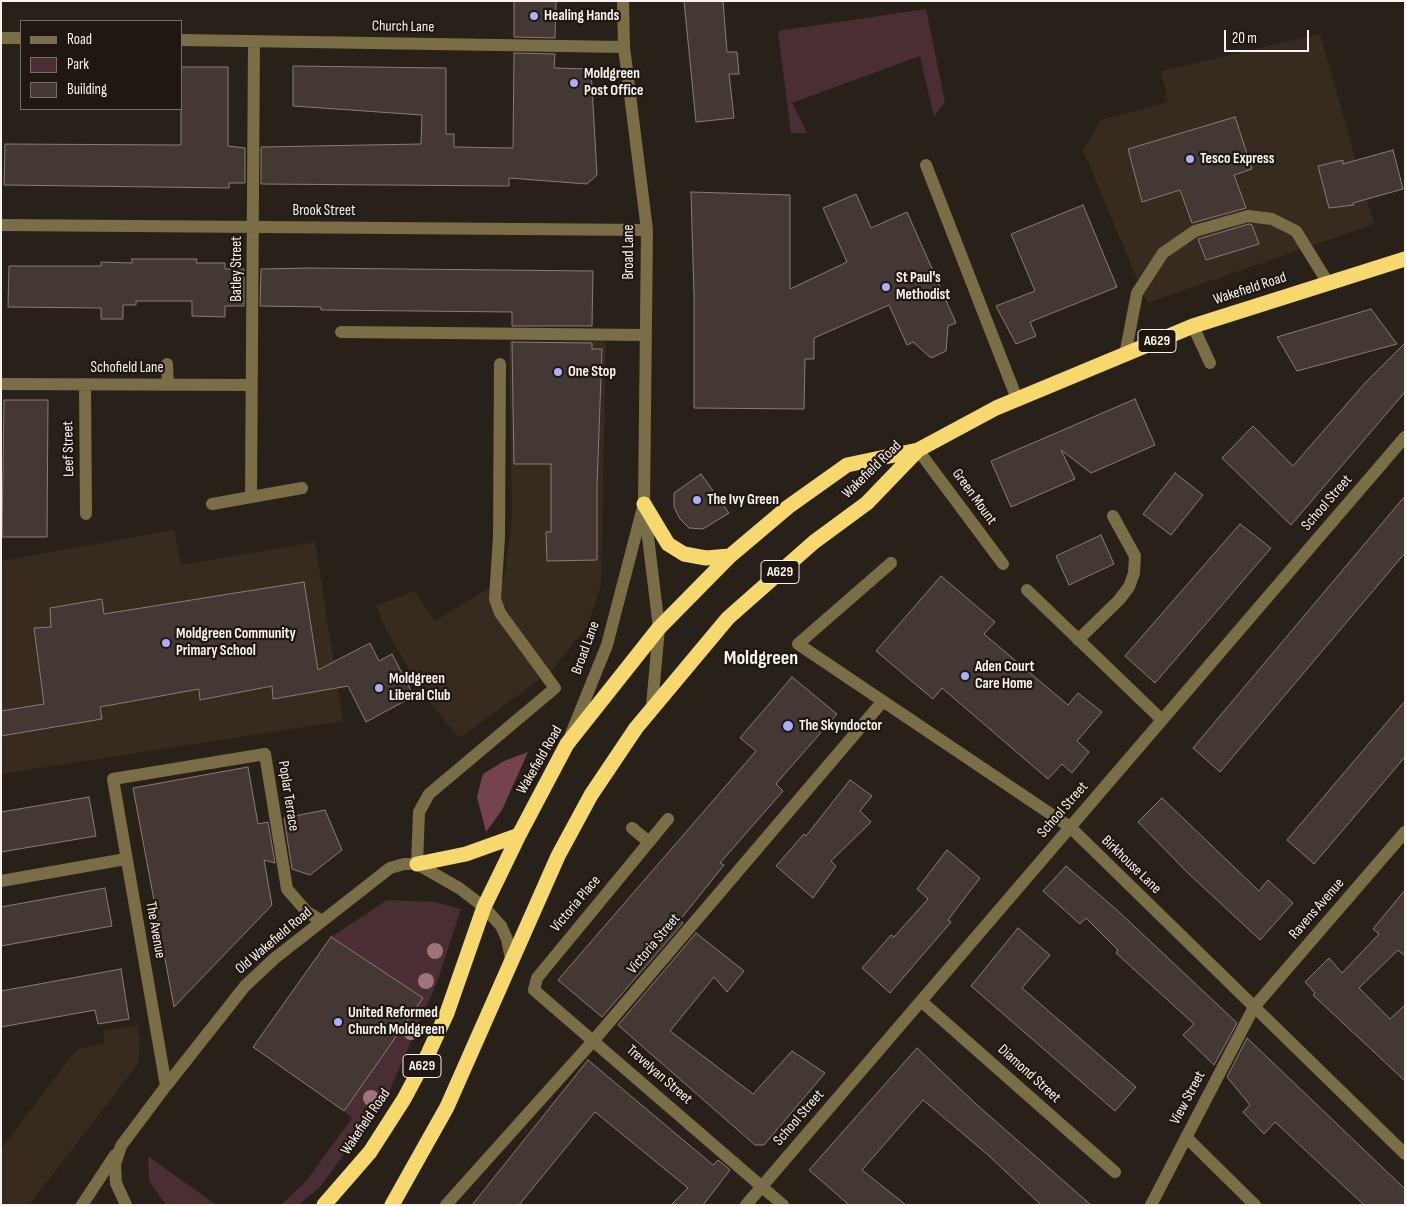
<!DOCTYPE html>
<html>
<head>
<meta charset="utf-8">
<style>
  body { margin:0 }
  #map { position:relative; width:1406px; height:1206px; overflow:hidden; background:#282119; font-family:"Sofia Sans Condensed",sans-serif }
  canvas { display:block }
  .frame { position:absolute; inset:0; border:2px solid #f8f3ee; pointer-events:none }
  .legend { position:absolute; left:20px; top:20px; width:162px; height:90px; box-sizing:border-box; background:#1f1710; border:1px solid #766f69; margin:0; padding:6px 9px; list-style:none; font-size:15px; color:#f8f3ee }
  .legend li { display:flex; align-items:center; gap:10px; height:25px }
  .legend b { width:25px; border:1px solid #766f69 }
  .scale { position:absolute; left:1224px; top:30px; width:85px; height:22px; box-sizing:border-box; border:2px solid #f8f3ee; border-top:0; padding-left:6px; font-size:15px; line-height:18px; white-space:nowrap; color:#f8f3ee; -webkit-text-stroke:4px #1f1710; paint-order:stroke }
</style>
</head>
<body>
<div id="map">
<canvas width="1406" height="1206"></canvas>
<div class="frame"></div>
<ul class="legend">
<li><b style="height:6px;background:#7a6e46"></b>Road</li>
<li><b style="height:14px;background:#4b2d34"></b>Park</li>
<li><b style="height:14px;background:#443835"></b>Building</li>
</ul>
<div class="scale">20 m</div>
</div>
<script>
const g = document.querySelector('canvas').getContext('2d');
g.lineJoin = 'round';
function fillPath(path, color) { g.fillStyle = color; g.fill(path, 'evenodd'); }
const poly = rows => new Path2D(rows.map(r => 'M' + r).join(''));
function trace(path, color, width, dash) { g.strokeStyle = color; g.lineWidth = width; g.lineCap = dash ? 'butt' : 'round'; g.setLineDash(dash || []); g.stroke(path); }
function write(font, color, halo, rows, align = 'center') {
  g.font = font + ' "Sofia Sans Condensed",sans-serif'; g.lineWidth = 4.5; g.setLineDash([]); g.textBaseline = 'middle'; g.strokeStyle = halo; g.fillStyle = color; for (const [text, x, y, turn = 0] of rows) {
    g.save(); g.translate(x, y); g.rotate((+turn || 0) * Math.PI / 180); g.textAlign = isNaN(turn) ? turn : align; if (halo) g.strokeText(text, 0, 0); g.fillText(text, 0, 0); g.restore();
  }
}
const built = poly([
  [1320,34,1374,224,1147,303,1083,150,1101,120,1168,102,1161,71],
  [606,341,601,585,587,627,550,672,459,738,426,698,385,628,376,606,415,591,435,621,504,579,512,516,509,342],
  [174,530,181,565,315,542,343,721,1,774,1,561],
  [137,1025,140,1045,138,1064,29,1205,1,1205,1,1149,76,1050,105,1043,103,1031]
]);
const green = poly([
  [926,9,945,102,934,117,920,56,792,103,807,133,791,133,778,31],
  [387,900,434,902,461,909,437,982,388,1094,320,1187,298,1205,281,1205,307,1180,352,1118,344,1111,422,998,331,937],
  [148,1156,216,1205,166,1205,149,1181]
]);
const forest = poly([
  [528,752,502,810,486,832,477,797,483,774,504,761]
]);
const building = poly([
  [514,1,556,1,555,38,514,37,514,1],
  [684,1,723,1,727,52,737,52,739,74,729,74,734,118,696,122,684,1],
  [514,53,555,54,554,68,591,69,597,175,587,184,509,178,509,186,261,184,261,147,421,144,422,115,293,106,293,66,446,68,446,134,454,134,454,147,513,148,514,53],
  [181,67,228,67,228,146,245,148,245,183,229,183,229,188,4,185,5,144,181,145,181,67],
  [1235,117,1252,169,1234,175,1246,208,1192,223,1180,190,1142,202,1128,149,1235,117],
  [1393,150,1403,189,1353,203,1354,205,1329,208,1318,166,1343,160,1343,164,1393,150],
  [691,192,790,195,790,289,847,262,823,208,856,194,871,228,907,212,956,323,948,326,946,351,931,358,913,342,907,345,889,305,814,338,814,359,805,359,804,409,694,408,694,296,691,192],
  [1083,205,1117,287,1030,322,1036,336,1016,344,996,306,1035,291,1011,234,1083,205],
  [1249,224,1252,225,1259,244,1206,260,1198,239,1249,224],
  [132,259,197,259,196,263,225,263,225,269,244,269,244,306,225,306,225,317,192,316,192,301,136,301,136,305,123,305,123,319,101,319,101,308,8,307,9,266,101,266,101,262,132,263,132,259],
  [310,268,593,271,592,326,512,326,512,312,321,310,321,307,260,306,261,269,310,268],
  [1371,309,1397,344,1297,371,1277,337,1371,309],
  [512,342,592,343,592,349,602,349,597,485,597,560,547,561,546,532,551,532,551,464,514,464,512,342],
  [1405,343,1405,392,1291,525,1222,458,1253,426,1293,466,1365,383,1405,343],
  [1135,399,1155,445,1091,473,1061,450,1075,479,1011,507,991,461,1135,399],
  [4,400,48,400,47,537,2,537,4,400],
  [1175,473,1203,495,1171,535,1143,514,1175,473],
  [701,474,729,513,703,529,689,528,680,519,674,507,674,493,701,474],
  [1405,496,1405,553,1220,772,1193,748,1405,496],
  [1240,524,1271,548,1155,683,1125,656,1240,524],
  [1101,535,1114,564,1069,585,1056,556,1101,535],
  [941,576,995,622,984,634,1068,705,1078,693,1102,712,1077,741,1089,752,1072,773,1062,764,1048,779,942,688,933,699,876,651,941,576],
  [304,582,318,670,370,643,379,661,392,654,414,696,366,722,348,686,273,699,272,686,200,700,199,689,100,707,102,719,1,736,1,711,44,704,34,628,51,627,50,608,102,599,104,614,304,582],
  [792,677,837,714,776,784,783,791,720,863,724,865,680,920,683,923,602,1017,558,980,756,751,740,738,792,677],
  [1405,701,1405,757,1314,864,1287,840,1405,701],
  [248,767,258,824,268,822,275,863,264,860,272,905,174,1007,133,788,248,767],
  [850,780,872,796,860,811,871,822,831,861,836,866,813,898,776,866,804,834,806,836,850,780],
  [89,797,96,836,1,852,1,812,89,797],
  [1162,798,1259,891,1268,880,1293,903,1260,940,1188,873,1138,822,1162,798],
  [325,810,342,850,310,875,292,869,284,818,325,810],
  [947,850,980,878,948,920,951,922,890,993,862,968,891,935,894,937,928,899,917,889,947,850],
  [1066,866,1118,911,1237,1023,1214,1065,1183,1035,1194,1024,1116,953,1118,950,1086,918,1080,924,1043,891,1066,866],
  [105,888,112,926,1,946,1,907,105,888],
  [1405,890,1405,956,1398,950,1359,988,1390,1019,1405,1005,1405,1081,1313,995,1315,993,1305,982,1329,958,1342,973,1379,934,1373,929,1405,890],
  [1018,928,1050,955,1022,988,1136,1087,1115,1111,971,986,1018,928],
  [696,933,744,971,727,992,714,977,670,1031,753,1094,792,1051,825,1073,764,1145,755,1145,618,1025,696,933],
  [331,937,423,998,344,1111,253,1047,331,937],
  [121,969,129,1019,98,1024,95,1010,1,1027,1,991,121,969],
  [1247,1038,1405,1189,1405,1205,1364,1205,1275,1122,1264,1134,1243,1112,1250,1105,1227,1077,1247,1038],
  [917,1048,977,1105,1091,1205,1041,1205,987,1154,923,1100,862,1170,906,1205,849,1205,809,1170,917,1048],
  [588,1060,713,1165,718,1160,730,1170,703,1205,671,1205,688,1188,595,1112,519,1205,472,1205,588,1060]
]);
const minor = poly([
  [623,1,624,47,647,230,644,504,659,628,652,706],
  [1,38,21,38],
  [181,40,624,47],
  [926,165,1017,399],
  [1,225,647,230],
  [1193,326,1210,363],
  [341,332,645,335],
  [1125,355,1137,293,1163,253,1195,231,1248,216,1272,219,1296,231,1328,283],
  [167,364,168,385],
  [1,384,252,385],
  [85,384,86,514],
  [918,450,1003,564],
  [251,497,254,41],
  [212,504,302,488],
  [891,563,798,644,1070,827,1405,1154],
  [1027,590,1162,720],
  [1078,640,1119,600,1129,587,1134,573,1135,556,1113,516],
  [571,734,607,645,642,511],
  [668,819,537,978,534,990,783,1205],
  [632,828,649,842],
  [417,864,419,812,429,794,555,688,500,613,495,599,499,537,500,364],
  [1,881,126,859],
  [921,1001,1115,1172],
  [166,1086,113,779,265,754,287,889,307,912,322,921],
  [1186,1137,1255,1205],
  [82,1205,115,1155],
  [126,1205,116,1183,115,1164,121,1146,166,1086,245,986,275,958,390,868,404,864,417,864,459,888,484,907,501,926,507,939,511,959],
  [446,1205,594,1040,883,701],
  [746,1205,1405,437],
  [1151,1205,1254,1007,1405,832]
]);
const highway = poly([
  [644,504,668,544,684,554,706,558,730,556],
  [417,864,466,854,519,835],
  [324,1205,370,1152,404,1099,428,1054,447,1013,484,907,519,835,567,744,659,628,730,556,788,507,847,465,918,450,996,408,1193,326,1405,259],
  [392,1205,447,1107,558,856,591,795,636,728,728,618,814,542,867,503,918,450]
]);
const trees = [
  [435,951],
  [426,981],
  [411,1032],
  [371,1098]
];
const markers = [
  [534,16,5,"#a8b0fc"],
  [574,83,5,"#a8b0fc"],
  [1190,159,5,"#a8b0fc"],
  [886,287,5,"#a8b0fc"],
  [558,372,5,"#a8b0fc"],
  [697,500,5,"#a8b0fc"],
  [166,643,5,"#a8b0fc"],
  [965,676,5,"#a8b0fc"],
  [379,688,5,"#a8b0fc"],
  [788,726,6,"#a8b0fc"],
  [338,1022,5,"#a8b0fc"]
];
const shields = [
  [1157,341,38],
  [780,572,38],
  [422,1066,38]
];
const shieldNames = [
  ["A629",1157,341],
  ["A629",780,572],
  ["A629",422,1066]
];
const poiNames = [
  ["Healing Hands",544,16],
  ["Moldgreen",584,74],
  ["Post Office",584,91],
  ["Tesco Express",1200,159],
  ["St Paul's",896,278],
  ["Methodist",896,295],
  ["One Stop",568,372],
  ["The Ivy Green",707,500],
  ["Moldgreen Community",176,634],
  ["Primary School",176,651],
  ["Aden Court",975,667],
  ["Care Home",975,684],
  ["Moldgreen",389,679],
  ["Liberal Club",389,696],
  ["The Skyndoctor",799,726],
  ["United Reformed",348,1013],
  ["Church Moldgreen",348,1030]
];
const streetNames = [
  ["Church Lane",403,27,1],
  ["Brook Street",324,211],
  ["Broad Lane",629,252,-90],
  ["Batley Street",237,269,-90],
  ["Wakefield Road",1250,289,-18],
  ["Schofield Lane",127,368],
  ["Leef Street",69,449,-91],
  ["Wakefield Road",872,470,-44],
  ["Green Mount",974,497,54],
  ["School Street",1327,503,-49],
  ["Broad Lane",586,648,-70],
  ["Wakefield Road",540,760,-60],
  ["Poplar Terrace",288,796,81],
  ["School Street",1063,810,-49],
  ["Birkhouse Lane",1131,865,44],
  ["Victoria Place",576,904,-50],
  ["Ravens Avenue",1317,909,-49],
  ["The Avenue",155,930,80],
  ["Old Wakefield Road",274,941,-40],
  ["Victoria Street",654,944,-50],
  ["Diamond Street",1029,1074,42],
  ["Trevelyan Street",659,1075,41],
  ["View Street",1188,1098,-62],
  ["School Street",799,1118,-49],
  ["Wakefield Road",366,1122,-56]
];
const districtNames = [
  ["Moldgreen",761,659]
];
fillPath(built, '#372a1f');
fillPath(green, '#4b2d34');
fillPath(forest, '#74434e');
fillPath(building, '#443835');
trace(building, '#8a7c78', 1);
trace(minor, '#7a6e46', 12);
trace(highway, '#f7d86f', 15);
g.fillStyle = '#9e767a';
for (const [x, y] of trees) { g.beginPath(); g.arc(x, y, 8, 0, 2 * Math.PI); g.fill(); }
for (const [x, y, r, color] of markers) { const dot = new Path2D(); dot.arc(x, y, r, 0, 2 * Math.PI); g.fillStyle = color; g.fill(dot); trace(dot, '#1f1710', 2); }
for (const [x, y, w] of shields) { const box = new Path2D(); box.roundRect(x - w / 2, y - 11.5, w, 23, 4); g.fillStyle = '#1f1710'; g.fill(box); trace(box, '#f8f3ee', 1); }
write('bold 14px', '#f8f3ee', null, shieldNames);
write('bold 15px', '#f8f3ee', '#1f1710', poiNames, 'left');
write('15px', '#f8f3ee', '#1f1710', streetNames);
write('bold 20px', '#f8f3ee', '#1f1710', districtNames);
</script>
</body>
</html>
